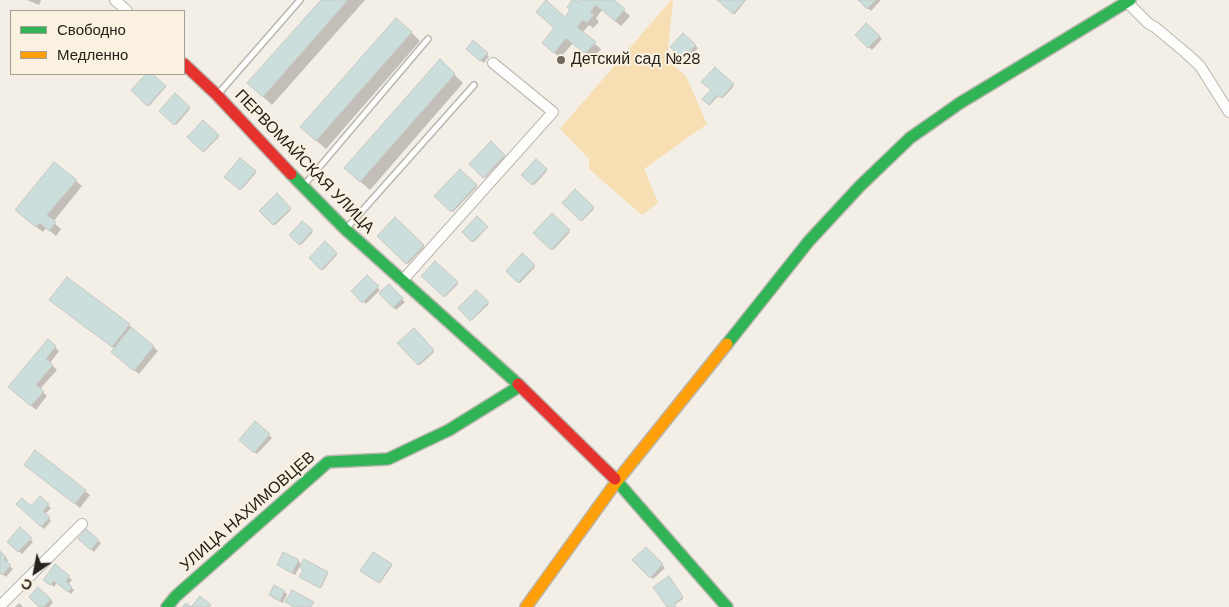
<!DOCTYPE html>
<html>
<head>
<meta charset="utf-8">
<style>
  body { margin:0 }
  #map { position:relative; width:1229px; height:607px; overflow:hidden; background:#f4efe6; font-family:"DM Sans",sans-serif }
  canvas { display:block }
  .legend { position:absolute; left:10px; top:10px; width:175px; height:65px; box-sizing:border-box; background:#faf1e0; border:1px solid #a59e92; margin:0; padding:6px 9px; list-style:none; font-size:15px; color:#26221c }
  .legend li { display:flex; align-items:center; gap:10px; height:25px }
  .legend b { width:25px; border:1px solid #a59e92 }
  .north { position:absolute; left:10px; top:547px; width:50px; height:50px; -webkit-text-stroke:4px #faf1e0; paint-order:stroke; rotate:213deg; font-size:14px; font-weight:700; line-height:20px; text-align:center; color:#26221c }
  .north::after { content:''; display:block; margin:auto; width:18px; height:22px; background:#26221c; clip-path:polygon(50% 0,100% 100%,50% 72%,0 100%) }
</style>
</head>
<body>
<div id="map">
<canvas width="1229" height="607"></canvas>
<ul class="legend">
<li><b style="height:6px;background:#30b455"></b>Свободно</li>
<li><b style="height:6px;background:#ff9f0a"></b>Медленно</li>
</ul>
<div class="north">С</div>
</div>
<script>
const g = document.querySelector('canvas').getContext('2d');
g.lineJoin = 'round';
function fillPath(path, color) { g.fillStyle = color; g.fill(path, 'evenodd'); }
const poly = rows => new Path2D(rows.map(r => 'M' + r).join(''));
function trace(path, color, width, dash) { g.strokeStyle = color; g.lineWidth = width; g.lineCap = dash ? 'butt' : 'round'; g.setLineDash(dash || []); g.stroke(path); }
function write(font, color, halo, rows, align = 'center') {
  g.font = font + ' "DM Sans",sans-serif'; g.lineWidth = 4; g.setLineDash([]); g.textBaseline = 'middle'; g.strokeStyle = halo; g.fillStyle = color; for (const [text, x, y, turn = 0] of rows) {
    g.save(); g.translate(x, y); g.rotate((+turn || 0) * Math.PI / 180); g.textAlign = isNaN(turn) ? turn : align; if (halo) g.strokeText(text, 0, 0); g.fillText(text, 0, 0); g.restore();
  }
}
const green = poly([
  [671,0,673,0,667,60,686,76,707,124,644,169,658,203,642,215,589,169,589,159,560,129]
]);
const shadow = poly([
  [27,0,41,0,39,5],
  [322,0,365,0,272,105,258,92],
  [581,0,612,0,630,16,621,26,602,10,596,18,599,22,593,28,589,25,582,33,601,49,592,59,573,43,560,58,550,49,565,18],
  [719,0,746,0,735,14],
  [859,0,881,0,871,11],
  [866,24,882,39,872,50,856,35],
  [411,32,420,41,326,149,311,136],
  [683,35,698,48,686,61,672,47],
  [473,42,489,56,484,63,467,49],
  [440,61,463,83,370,190,355,177],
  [715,69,734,86,723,98,719,95,710,105,704,99,712,90],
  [147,74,151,74,166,87,149,106,132,90],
  [175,95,190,109,176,125,161,110],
  [203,121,219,137,204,152,188,137],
  [491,143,505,157,485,178,471,164],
  [240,160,256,173,241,190,226,177],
  [536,160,547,171,534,185,522,175],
  [460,170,477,187,453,212,436,196],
  [76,181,82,186,53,222,61,229,56,236,46,228,43,232,22,216],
  [575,191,594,209,582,221,564,203],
  [277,195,291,210,275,225,261,211],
  [552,215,570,232,553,250,535,233],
  [477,218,487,228,474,242,463,232],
  [395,219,424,247,408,264,378,236],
  [302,223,313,232,301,245,290,235],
  [325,243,337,255,323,270,310,258],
  [522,255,535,267,520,283,507,271],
  [435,263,458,284,445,297,423,276],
  [367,277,380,290,366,304,353,291],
  [389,285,405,302,396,310,381,293],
  [476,292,489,304,472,320,459,308],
  [51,300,129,325,158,351,139,374,117,356,115,349,57,306],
  [414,330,434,352,420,365,399,343],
  [55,347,59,351,50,363,57,370,40,389,47,396,36,410,9,387],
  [255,423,272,438,257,454,241,440],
  [35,452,90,495,80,508,30,469],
  [40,498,51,508,45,514,51,521,44,529,18,504,31,508],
  [20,529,33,542,22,554,8,542],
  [87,531,101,543,94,552,82,542],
  [646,549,665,568,653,579,634,560],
  [0,553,8,560,6,563,13,569,6,577,0,572],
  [373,553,392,566,380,583,362,571],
  [298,561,302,565,304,561,328,574,321,588,302,578,304,570,300,566,295,575,281,567,278,565],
  [56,566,72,580,68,585,74,590,71,594,57,582,54,587,48,582],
  [669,578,683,599,674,605,675,607,669,607],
  [39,588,53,602,49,607,40,607],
  [285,592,287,594,283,603,273,598,271,595],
  [19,603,23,607,15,607]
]);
const building = poly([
  [321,0,348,0,263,97,247,83,321,0],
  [546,0,565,17,570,10,567,7,572,0,575,0,578,2,579,0,614,0,625,9,615,21,596,5,590,12,594,15,587,23,583,20,577,27,596,42,585,54,566,38,554,53,542,43,554,28,536,12,546,0],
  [717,0,745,0,733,14,717,0],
  [858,0,876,0,867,9,858,0],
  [396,18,412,32,316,141,300,127,396,18],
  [866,23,880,36,868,48,855,35,866,23],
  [683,33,696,45,683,59,670,47,683,33],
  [473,40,488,53,480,61,466,49,473,40],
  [440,59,455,74,360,182,344,168,440,59],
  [715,67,734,84,721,98,717,95,709,105,702,99,711,90,701,82,715,67],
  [146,74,153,74,166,86,147,106,131,90,146,74],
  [175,93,190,107,174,125,159,111,175,93],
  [203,120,219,135,203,152,187,137,203,120],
  [491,141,505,155,483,178,469,164,491,141],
  [240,158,256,171,240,190,224,177,240,158],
  [536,159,547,169,532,185,521,175,536,159],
  [54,162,77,180,47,215,56,222,49,231,40,223,36,227,15,210,54,162],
  [460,169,477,185,451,212,434,196,460,169],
  [575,189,594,207,581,221,562,203,575,189],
  [277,193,291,208,273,225,259,211,277,193],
  [552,213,570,230,551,250,533,233,552,213],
  [477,216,488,227,472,242,462,232,477,216],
  [395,217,424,245,406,264,377,236,395,217],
  [302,221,313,230,299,245,289,235,302,221],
  [325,241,337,253,321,270,309,258,325,241],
  [522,253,535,265,518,283,506,271,522,253],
  [435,261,458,282,444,297,421,276,435,261],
  [367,275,379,286,362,303,351,291,367,275],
  [67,277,130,324,112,347,49,300,67,277],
  [389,284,403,298,393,308,379,293,389,284],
  [476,290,489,302,470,321,458,308,476,290],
  [131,327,154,346,134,371,111,352,131,327],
  [414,328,434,350,418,365,397,343,414,328],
  [48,339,56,346,46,359,53,365,36,385,44,391,31,406,8,387,48,339],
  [255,421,270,434,254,453,239,440,255,421],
  [35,450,86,490,75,504,24,465,35,450],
  [40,496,49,504,43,511,50,517,41,527,16,504,22,498,31,506,40,496],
  [20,527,32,538,18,552,7,542,20,527],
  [86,529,99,540,91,550,78,539,86,529],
  [646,547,663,564,650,578,632,560,646,547],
  [0,551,6,557,4,559,11,565,2,575,0,573,0,551],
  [283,552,299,560,292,573,277,565,283,552],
  [373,552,392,564,379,583,360,571,373,552],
  [304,559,328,572,320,588,299,577,303,570,299,567,304,559],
  [55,564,70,576,66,581,72,587,68,592,54,581,50,585,43,580,55,564],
  [669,576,683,597,674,604,676,607,667,607,653,587,669,576],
  [274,585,285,591,280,601,269,595,274,585],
  [38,587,51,599,44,607,39,607,29,597,38,587],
  [292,590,314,602,311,607,294,607,285,602,292,590],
  [200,596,211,605,209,607,182,607,186,603,191,607,200,596]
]);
const lane = poly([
  [219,93,300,0],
  [305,184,428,39],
  [346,229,474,85]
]);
const street = poly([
  [115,0,127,11],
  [1127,2,1148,23,1156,28,1186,53,1200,66,1229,112],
  [402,281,553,112,493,63],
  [0,606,82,524]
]);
const fast = poly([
  [291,174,345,229,518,384],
  [727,344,809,241,860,186,910,138,960,103,1130,0],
  [615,479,727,607],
  [167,607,176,596,328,462,388,459,449,430,520,386]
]);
const slow = poly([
  [526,607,617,481,727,344]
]);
const jam = poly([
  [184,64,217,95,291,174],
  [518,384,615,479]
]);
const markers = [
  [561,60,5,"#6e6a63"]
];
const poiNames = [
  ["Детский сад №28",571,60]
];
const streetNames = [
  ["ПЕРВОМАЙСКАЯ УЛИЦА",304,162,46],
  ["УЛИЦА НАХИМОВЦЕВ",248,512,-41]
];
fillPath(green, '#f7dfb3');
fillPath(shadow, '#0003');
fillPath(building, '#ccdedc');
trace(building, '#c6c8c4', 1);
trace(lane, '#bab6b0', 8);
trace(street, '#bab6b0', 12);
trace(fast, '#bab6b0', 14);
trace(slow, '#bab6b0', 14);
trace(jam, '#bab6b0', 14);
trace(lane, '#fdfdfb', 5);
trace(street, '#fdfdfb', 10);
trace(fast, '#30b455', 11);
trace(slow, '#ff9f0a', 11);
trace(jam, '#e5322d', 11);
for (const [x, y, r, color] of markers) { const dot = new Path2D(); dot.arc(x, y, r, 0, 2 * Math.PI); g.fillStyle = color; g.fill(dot); trace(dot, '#faf1e0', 2); }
write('16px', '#26221c', '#faf1e0', poiNames, 'left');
write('16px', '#26221c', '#faf1e0', streetNames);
</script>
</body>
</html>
